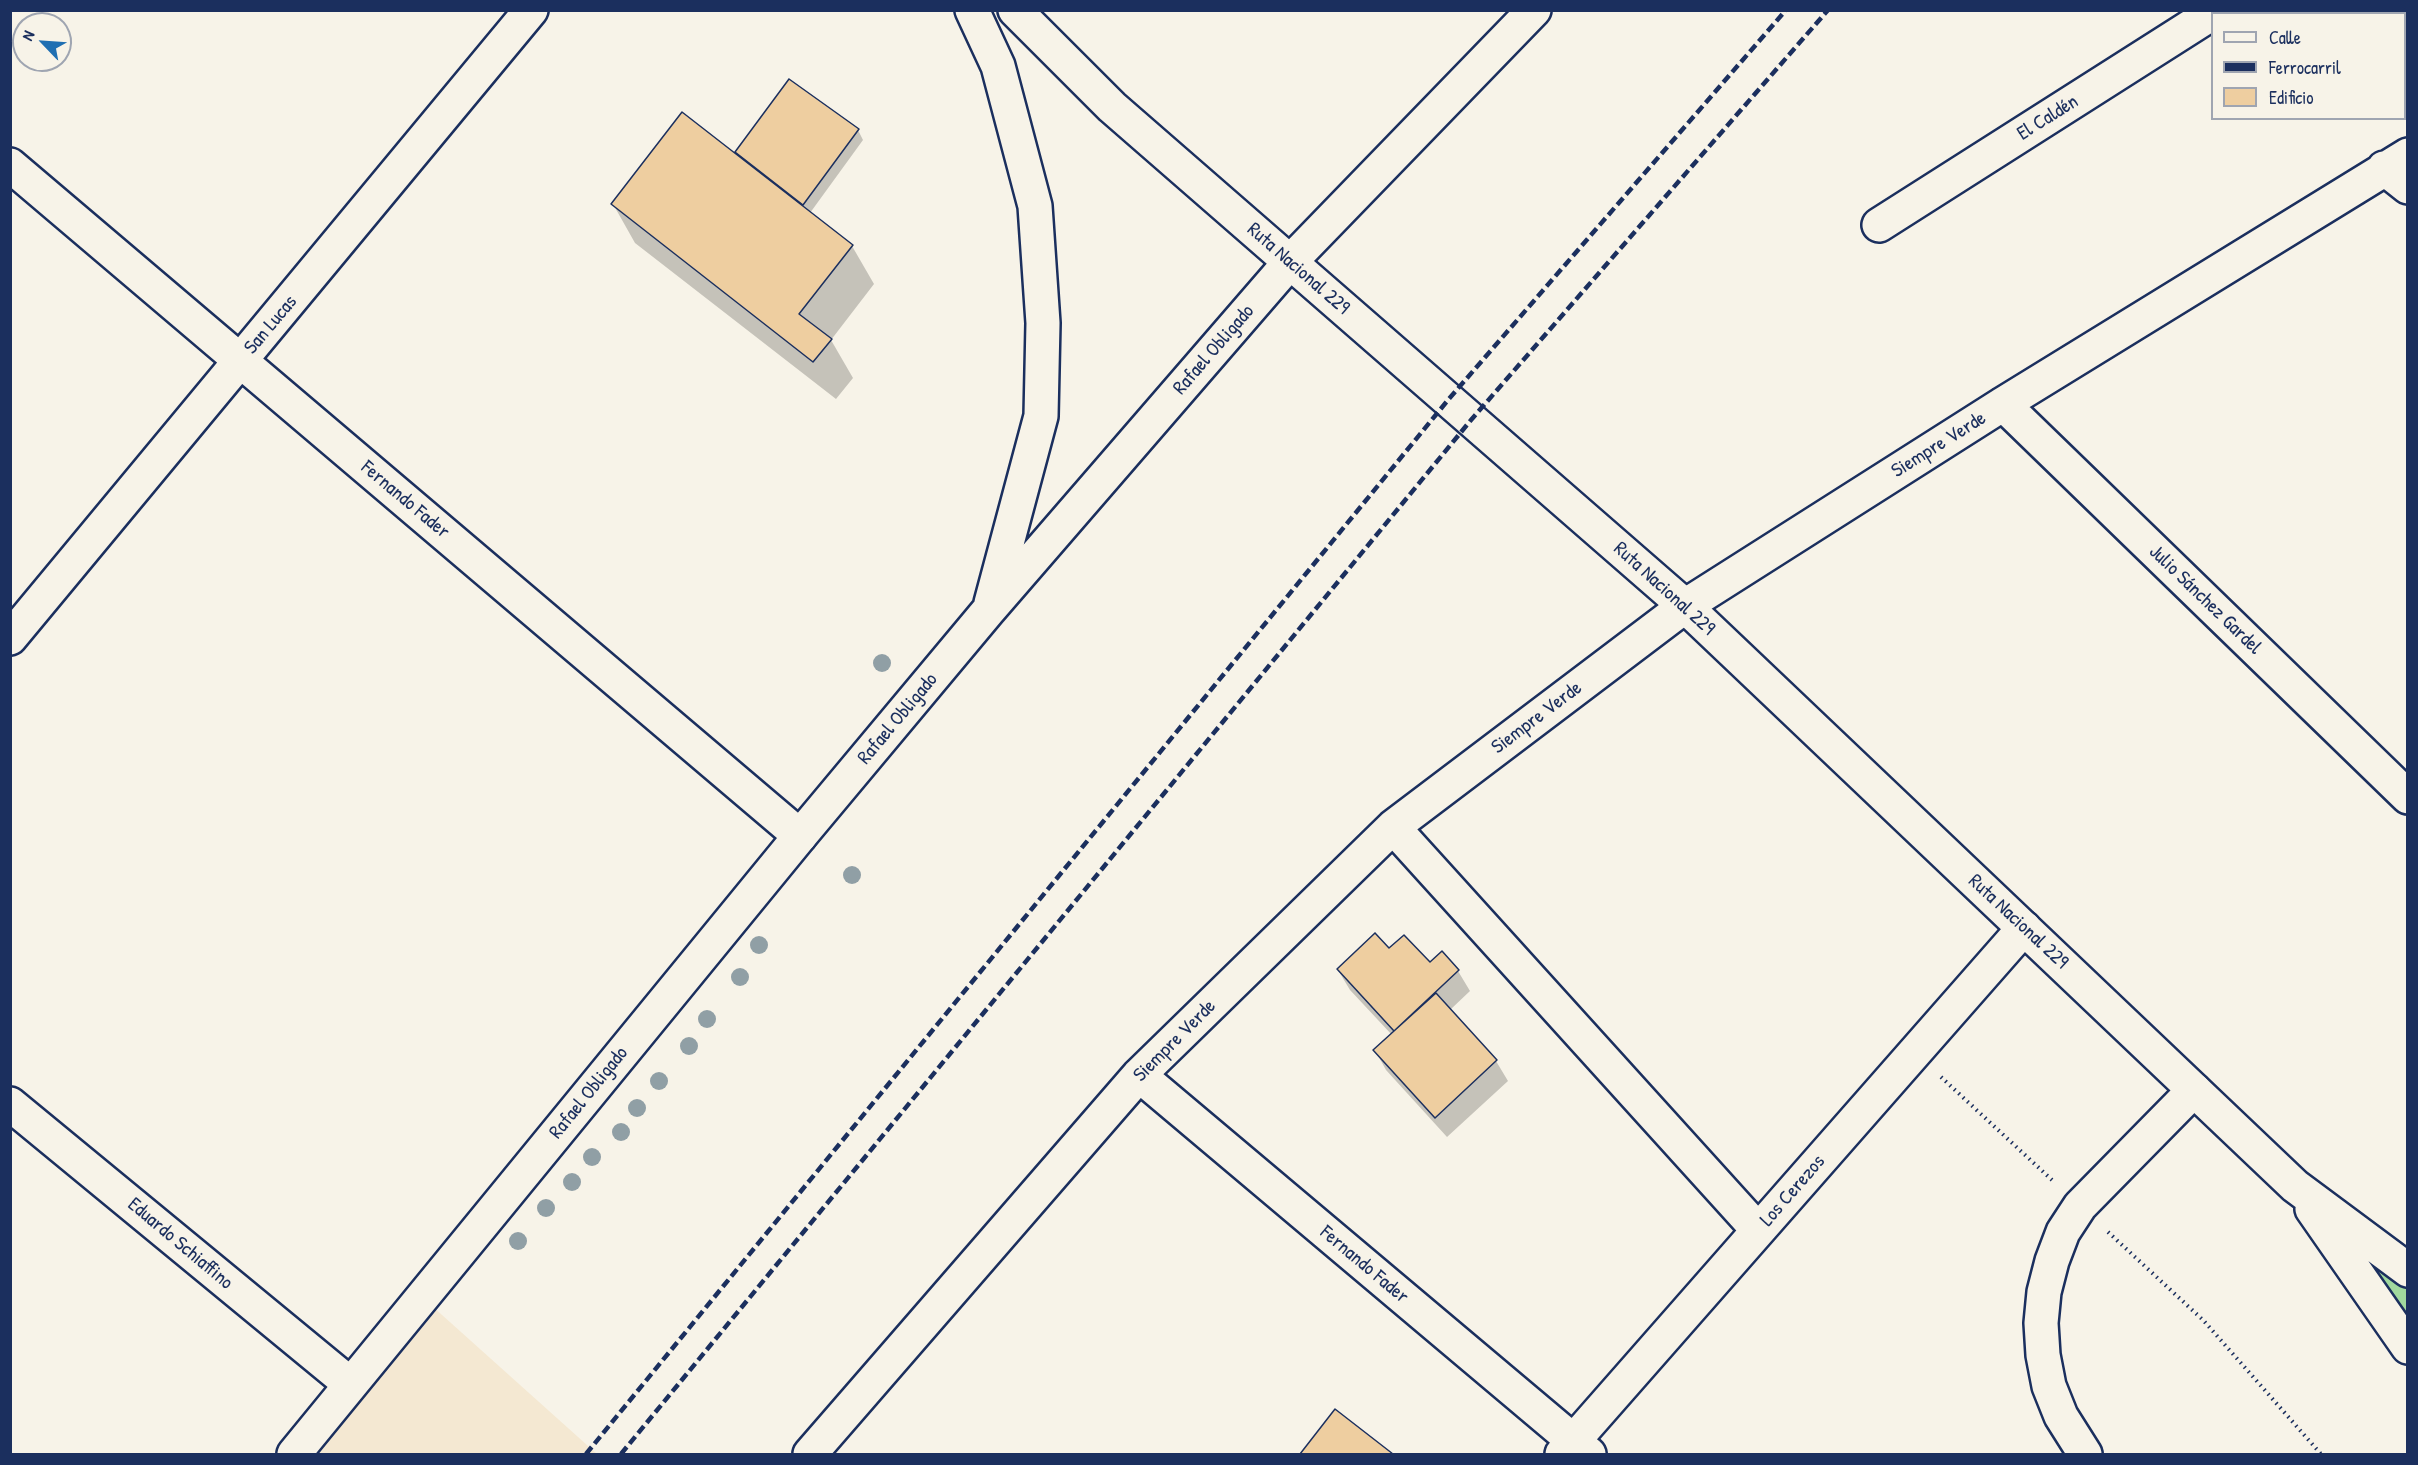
<!DOCTYPE html>
<html>
<head>
<meta charset="utf-8">
<style>
  body { margin:0 }
  #map { position:relative; width:2418px; height:1465px; overflow:hidden; background:#f7f3e8; font-family:"Patrick Hand",sans-serif }
  canvas { display:block }
  .frame { position:absolute; inset:0; border:12px solid #1b2f5e; pointer-events:none }
  .legend { position:absolute; left:2211px; top:12px; width:195px; height:108px; box-sizing:border-box; background:#f7f3e8; border:2px solid #9fa5b1; margin:0; padding:8px 10px; list-style:none; font-size:18px; color:#1b2f5e }
  .legend li { display:flex; align-items:center; gap:12px; height:30px }
  .legend b { width:30px; border:2px solid #9fa5b1 }
  .north { position:absolute; left:12px; top:12px; width:60px; height:60px; box-sizing:border-box; background:#f7f3e8; border:2px solid #9fa5b1; border-radius:50%; rotate:295deg; font-size:16px; font-weight:700; line-height:24px; text-align:center; color:#1b2f5e }
  .north::after { content:''; display:block; margin:auto; width:21px; height:27px; background:#1f6fb2; clip-path:polygon(50% 0,100% 100%,50% 72%,0 100%) }
</style>
</head>
<body>
<div id="map">
<canvas width="2418" height="1465"></canvas>
<div class="frame"></div>
<ul class="legend">
<li><b style="height:8px;background:#f7f3e8"></b>Calle</li>
<li><b style="height:8px;background:#1b2f5e"></b>Ferrocarril</li>
<li><b style="height:16px;background:#eecea0"></b>Edificio</li>
</ul>
<div class="north">N</div>
</div>
<script>
const g = document.querySelector('canvas').getContext('2d');
g.lineJoin = 'round';
function fillPath(path, color) { g.fillStyle = color; g.fill(path, 'evenodd'); }
const poly = rows => new Path2D(rows.map(r => 'M' + r).join(''));
function trace(path, color, width, dash) { g.strokeStyle = color; g.lineWidth = width; g.lineCap = dash ? 'butt' : 'round'; g.setLineDash(dash || []); g.stroke(path); }
function write(font, color, halo, rows, align = 'center') {
  g.font = font + ' "Patrick Hand",sans-serif'; g.lineWidth = 6; g.setLineDash([]); g.textBaseline = 'middle'; g.strokeStyle = halo; g.fillStyle = color; for (const [text, x, y, turn = 0] of rows) {
    g.save(); g.translate(x, y); g.rotate((+turn || 0) * Math.PI / 180); g.textAlign = isNaN(turn) ? turn : align; if (halo) g.strokeText(text, 0, 0); g.fillText(text, 0, 0); g.restore();
  }
}
const built = poly([
  [422,1297,597,1454,294,1454]
]);
const green = poly([
  [2381,1270,2407,1283,2407,1325,2374,1279]
]);
const shadow = poly([
  [858,130,863,140,810,213,852,246,874,284,831,340,853,378,836,399,635,243,613,204,740,158,737,152],
  [1388,951,1458,971,1470,991,1450,1010,1496,1061,1508,1081,1447,1137,1386,1070,1375,1050,1392,1035,1350,990,1338,970],
  [1335,1411,1391,1454,1302,1454]
]);
const building = poly([
  [789,79,859,129,803,205,735,152,789,79],
  [682,112,853,245,799,314,832,339,813,362,611,204,682,112],
  [1375,933,1389,948,1404,935,1430,962,1442,951,1459,970,1394,1031,1337,969,1375,933],
  [1436,993,1497,1060,1435,1118,1373,1050,1436,993],
  [1335,1409,1393,1454,1300,1454,1335,1409]
]);
const path = poly([
  [1941,1077,2052,1180],
  [2108,1232,2203,1320,2321,1454]
]);
const minor = poly([
  [10,165,800,836],
  [2384,168,2408,187],
  [1879,225,2217,10],
  [1290,262,1534,10],
  [2003,404,2408,797],
  [10,638,531,10],
  [1393,827,1758,1230],
  [1139,1075,1589,1454],
  [10,1104,350,1384],
  [810,1454,1139,1075,1393,827,1685,606,2003,404,2408,155],
  [1562,1454,2024,928],
  [2085,1454,2061,1416,2049,1386,2043,1355,2041,1323,2044,1292,2052,1261,2063,1232,2080,1206,2194,1090]
]);
const tertiary = poly([
  [972,10,998,66,1035,206,1043,323,1041,416,991,603],
  [294,1454,800,836,988,611,1290,262]
]);
const trunk = poly([
  [1015,10,1112,107,1685,606,2295,1186,2408,1270],
  [2312,1209,2408,1347]
]);
const rail = poly([
  [586,1454,1448,400,1786,10],
  [621,1454,1471,420,1828,10]
]);
const trees = [
  [882,663],
  [852,875],
  [759,945],
  [740,977],
  [707,1019],
  [689,1046],
  [659,1081],
  [637,1108],
  [621,1132],
  [592,1157],
  [572,1182],
  [546,1208],
  [518,1241]
];
const streetNames = [
  ["El Caldén",2048,118,-32],
  ["Ruta Nacional 229",1298,269,41],
  ["San Lucas",271,325,-50],
  ["Rafael Obligado",1214,350,-49],
  ["Siempre Verde",1939,445,-32],
  ["Fernando Fader",405,500,40],
  ["Ruta Nacional 229",1664,589,42],
  ["Julio Sánchez Gardel",2205,600,44],
  ["Siempre Verde",1537,718,-37],
  ["Rafael Obligado",898,719,-50],
  ["Ruta Nacional 229",2018,922,43],
  ["Siempre Verde",1175,1041,-45],
  ["Rafael Obligado",589,1093,-51],
  ["Los Cerezos",1793,1191,-49],
  ["Eduardo Schiaffino",180,1244,40],
  ["Fernando Fader",1364,1265,40]
];
fillPath(built, '#f4e8d2');
fillPath(green, '#a1d99e');
fillPath(shadow, '#0003');
fillPath(building, '#eecea0');
trace(building, '#1b2f5e', 1.5);
trace(minor, '#1b2f5e', 38);
trace(tertiary, '#1b2f5e', 38);
trace(trunk, '#1b2f5e', 38);
trace(path, '#1b2f5e', 4, [1.5, 4.5]);
trace(minor, '#f7f3e8', 33);
trace(tertiary, '#f7f3e8', 33);
trace(trunk, '#f7f3e8', 33);
trace(rail, '#1b2f5e', 4.5, [9, 4.5]);
g.fillStyle = '#909fa5';
for (const [x, y] of trees) { g.beginPath(); g.arc(x, y, 9, 0, 2 * Math.PI); g.fill(); }
write('20px', '#1b2f5e', '#f7f3e8', streetNames);
</script>
</body>
</html>
